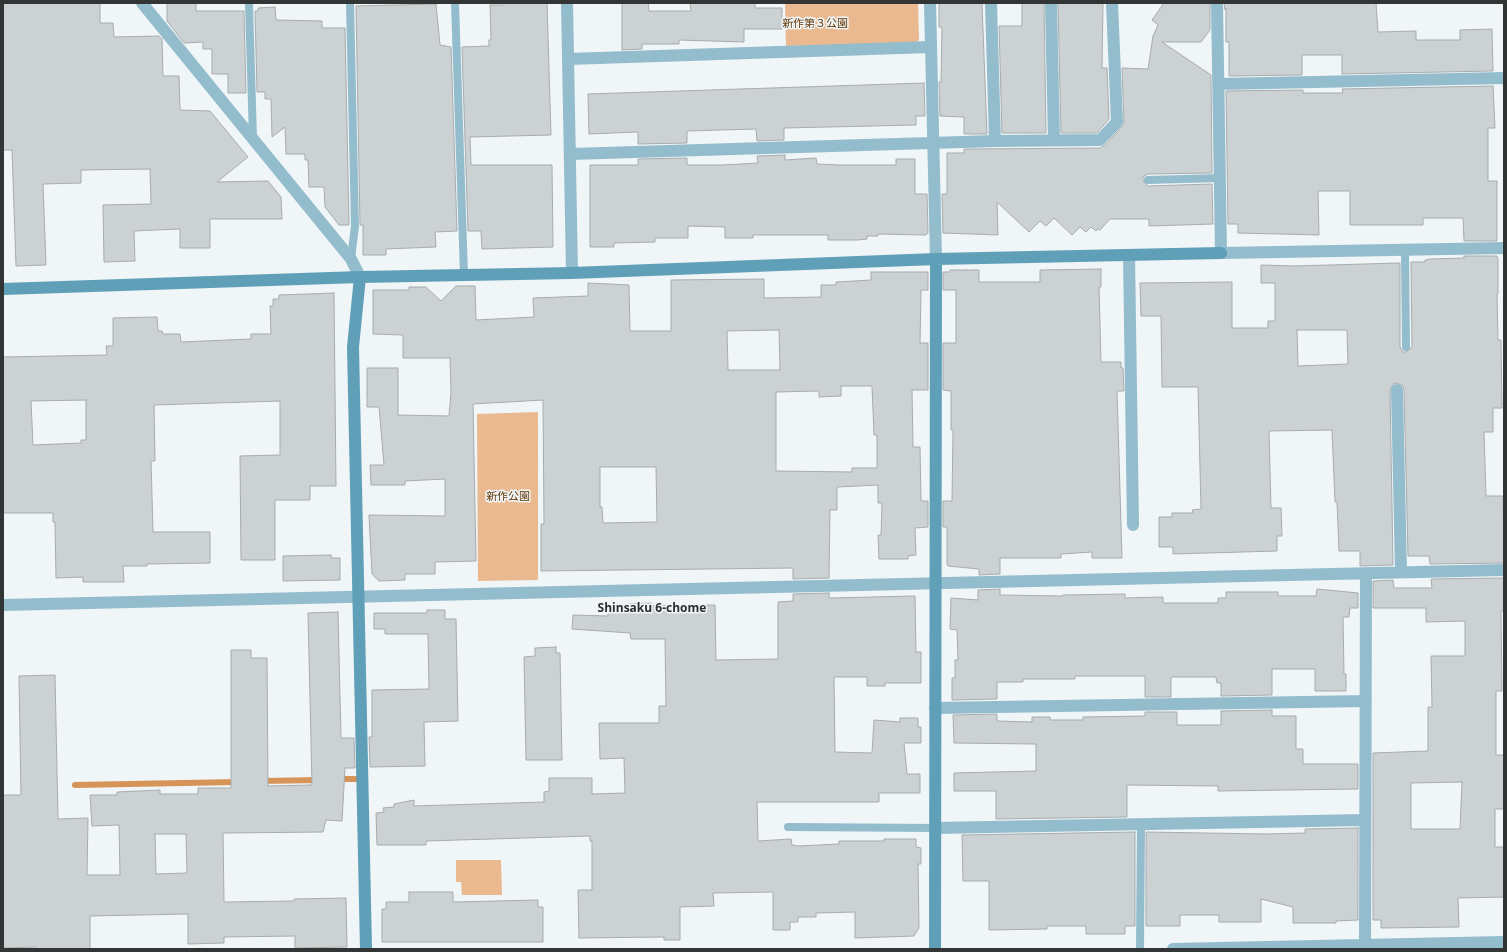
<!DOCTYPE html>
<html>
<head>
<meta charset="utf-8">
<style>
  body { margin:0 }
  #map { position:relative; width:1507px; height:952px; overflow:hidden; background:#f0f5f7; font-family:"Open Sans",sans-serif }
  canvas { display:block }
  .frame { position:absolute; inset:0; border:4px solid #333535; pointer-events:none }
</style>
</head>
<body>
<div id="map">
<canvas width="1507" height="952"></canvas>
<div class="frame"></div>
</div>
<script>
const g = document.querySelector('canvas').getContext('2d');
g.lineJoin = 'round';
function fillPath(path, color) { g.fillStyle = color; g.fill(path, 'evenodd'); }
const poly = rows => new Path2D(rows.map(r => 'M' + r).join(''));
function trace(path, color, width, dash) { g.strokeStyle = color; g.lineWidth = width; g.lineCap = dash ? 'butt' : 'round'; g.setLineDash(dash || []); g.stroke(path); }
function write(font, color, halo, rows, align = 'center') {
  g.font = font + ' "Open Sans","Noto Sans JP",sans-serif'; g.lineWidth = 3; g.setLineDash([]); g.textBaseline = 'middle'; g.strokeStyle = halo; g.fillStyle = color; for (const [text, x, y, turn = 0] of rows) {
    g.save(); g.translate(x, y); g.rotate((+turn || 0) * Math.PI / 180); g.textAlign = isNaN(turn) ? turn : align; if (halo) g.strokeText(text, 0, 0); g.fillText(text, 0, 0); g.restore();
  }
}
const green = poly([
  [785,3,918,3,919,40,916,43,786,46],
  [538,412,538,580,478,581,477,414],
  [456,860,501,860,502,895,462,895,461,882,456,882]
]);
const stream = poly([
  [337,779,362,779],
  [261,781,320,780],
  [75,785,238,782]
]);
const building = poly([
  [3,3,100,3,100,23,113,23,114,37,159,36,162,39,163,76,179,76,180,110,210,111,248,157,217,182,268,181,281,197,282,219,210,219,210,248,180,248,180,229,134,231,135,261,104,262,103,205,151,204,150,169,81,170,81,183,43,184,46,265,16,266,12,150,3,150,3,3],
  [167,3,196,3,196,11,244,11,246,93,228,93,228,74,212,74,212,49,203,49,203,42,184,43,167,21,167,3],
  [503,3,547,3,551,135,470,137,471,165,552,165,553,247,482,249,481,231,468,231,462,47,489,46,489,40,491,39,490,5,503,5,503,3],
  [622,3,648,3,649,11,691,11,690,3,755,3,755,8,782,8,782,29,744,29,744,42,679,40,679,44,642,44,642,49,622,50,622,3],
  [939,3,982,3,987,134,964,134,964,117,940,116,939,82,941,82,942,27,939,27,939,3],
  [1022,3,1044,3,1046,133,1002,133,999,26,1022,26,1022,3],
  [1058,3,1103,3,1102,68,1107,68,1109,119,1097,133,1061,133,1058,3],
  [1164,3,1210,3,1210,30,1201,42,1162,42,1211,75,1212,173,1148,174,1143,177,1143,181,1148,186,1212,184,1213,224,1149,226,1149,219,1110,219,1100,230,1098,229,1096,231,1091,227,1086,232,1080,227,1072,235,1054,218,1046,226,1040,221,1029,232,997,202,998,235,943,233,942,194,947,194,947,153,964,153,964,149,1100,148,1105,145,1124,124,1122,68,1148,69,1153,36,1158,25,1152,20,1164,3],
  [1224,3,1376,3,1378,32,1416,31,1416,40,1460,40,1460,30,1492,29,1493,71,1342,74,1342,55,1302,55,1302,75,1229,76,1229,42,1226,42,1226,8,1225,10,1224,3],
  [436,4,440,45,451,47,457,231,435,232,436,247,386,249,386,255,363,255,363,225,360,225,356,6,436,4],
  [275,7,276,20,322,21,322,28,345,28,349,225,339,225,325,207,324,187,309,187,308,160,305,160,305,154,286,154,285,127,272,137,271,99,265,99,265,92,257,92,255,11,258,11,258,8,275,7],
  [924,83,925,116,916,116,916,125,784,128,784,140,757,141,756,129,687,131,687,143,638,144,638,132,589,134,588,94,924,83],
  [1493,86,1495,128,1488,128,1488,181,1497,181,1497,241,1464,241,1463,218,1423,218,1423,225,1350,225,1350,191,1318,191,1319,235,1238,233,1238,224,1228,224,1226,91,1303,90,1303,93,1343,93,1342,89,1493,86],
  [785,155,785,160,816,158,817,164,840,165,896,165,896,159,915,159,915,194,927,194,928,233,926,235,878,234,878,236,867,236,867,239,858,240,828,240,828,235,753,235,753,238,725,238,725,227,688,226,688,238,655,238,655,242,614,243,614,247,590,247,590,165,638,165,638,159,687,158,687,165,723,165,758,163,757,156,785,155],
  [1464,256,1497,256,1498,259,1498,294,1497,294,1498,340,1501,340,1502,408,1493,408,1493,432,1484,432,1486,496,1503,496,1504,563,1430,564,1429,556,1408,556,1404,390,1403,386,1397,383,1393,384,1390,390,1393,565,1360,566,1360,551,1339,551,1337,502,1335,502,1332,430,1269,431,1271,508,1281,508,1282,536,1277,536,1277,551,1173,554,1173,547,1159,547,1159,517,1172,517,1172,513,1193,513,1192,510,1201,509,1198,387,1162,387,1161,316,1141,316,1140,283,1232,282,1232,328,1268,328,1268,321,1275,321,1275,283,1261,283,1261,265,1294,266,1400,263,1400,347,1403,352,1406,352,1412,347,1411,262,1425,262,1425,260,1430,259,1464,258,1464,256],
  [1297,330,1347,330,1348,364,1298,366,1297,330],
  [1101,269,1101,287,1099,287,1101,362,1121,362,1121,368,1123,368,1124,391,1117,391,1122,558,1092,558,1092,552,1061,554,1061,558,1000,558,1000,574,979,575,979,569,948,566,947,564,947,527,943,527,943,501,952,501,953,430,951,430,951,391,943,390,943,343,956,343,956,290,943,290,943,272,950,272,950,270,979,270,979,282,1040,282,1040,270,1101,269],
  [871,272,928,272,928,290,921,290,920,343,928,343,928,390,912,390,913,447,920,447,921,501,928,501,928,527,915,528,916,555,908,556,908,559,879,559,878,535,881,535,882,503,878,503,878,485,837,487,837,510,830,510,829,578,793,579,793,568,541,571,541,524,544,524,543,400,473,404,476,561,435,562,435,574,405,574,405,580,379,581,372,574,369,515,445,516,445,479,405,481,405,485,371,485,370,465,384,465,379,407,367,407,367,368,398,368,398,415,449,416,451,393,450,358,403,358,403,335,373,334,373,290,409,290,409,287,426,287,441,301,456,286,475,286,476,320,534,317,533,298,588,296,588,283,629,285,630,331,671,331,671,280,764,279,764,298,821,297,821,285,836,285,836,282,871,280,871,272],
  [779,330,780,370,728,370,727,331,779,330],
  [841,386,872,386,874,435,877,435,877,468,852,468,852,472,776,471,776,392,819,391,819,397,841,396,841,386],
  [600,467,656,467,657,522,603,523,602,507,600,507,600,467],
  [334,293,336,486,310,486,310,500,275,500,275,560,241,560,240,456,280,455,280,401,154,405,155,461,151,461,153,532,210,532,210,563,147,564,147,566,123,566,124,582,83,582,83,577,56,578,55,522,53,522,53,513,3,513,3,357,107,355,106,346,113,346,113,318,157,317,158,331,162,331,163,334,180,334,181,342,251,339,251,334,271,334,270,306,273,306,273,299,279,299,279,295,334,293],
  [86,400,86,440,81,440,81,443,33,445,31,401,86,400],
  [331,555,331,558,340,558,340,580,283,581,283,556,331,555],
  [1504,578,1504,611,1501,611,1502,691,1496,691,1496,755,1504,755,1504,809,1495,809,1495,847,1504,847,1504,897,1458,898,1459,927,1381,928,1381,920,1373,920,1373,753,1428,751,1428,707,1432,707,1431,656,1465,656,1465,621,1426,622,1426,608,1373,608,1373,581,1393,580,1394,588,1432,588,1431,579,1504,578],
  [1462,782,1460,829,1411,829,1411,783,1462,782],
  [1000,589,1000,595,1063,596,1063,595,1125,594,1125,598,1163,597,1163,603,1218,603,1218,598,1226,598,1226,592,1278,592,1278,596,1316,596,1317,589,1358,593,1358,608,1350,608,1349,617,1343,617,1344,674,1346,674,1346,691,1315,691,1315,669,1272,669,1272,695,1221,696,1221,683,1217,683,1216,677,1171,677,1171,697,1145,697,1145,676,1075,676,1075,679,1023,679,1023,682,997,682,997,699,952,700,952,678,955,678,955,660,958,660,957,630,950,629,951,598,978,600,978,590,1000,589],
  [829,593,829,598,915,596,916,652,921,652,921,683,885,683,885,686,867,686,867,677,834,677,835,752,872,753,874,720,900,722,900,718,918,718,918,727,921,727,921,743,904,743,907,774,920,774,920,793,879,793,879,802,757,802,758,841,791,839,792,845,798,846,839,844,839,841,884,841,884,839,916,839,916,847,921,848,921,864,918,864,919,928,914,936,855,938,855,912,816,913,816,917,798,917,798,922,790,922,790,930,773,930,773,892,713,893,714,906,680,907,680,940,664,940,664,937,579,938,578,890,592,890,592,841,590,841,590,836,426,841,426,845,377,845,376,813,384,812,383,808,394,807,394,804,414,800,414,806,544,802,544,792,549,791,549,778,592,778,592,794,625,793,624,758,600,759,599,723,659,723,659,706,666,706,665,639,631,639,630,633,572,629,573,615,608,616,608,608,630,604,651,603,651,606,715,605,716,660,778,659,778,602,793,601,793,594,829,593],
  [427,610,445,610,445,619,456,619,458,721,424,722,425,766,370,767,369,737,372,737,372,690,429,689,428,634,385,634,385,629,374,629,374,613,427,613,427,610],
  [338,612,341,738,354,738,355,768,345,768,342,821,326,820,323,832,223,833,224,902,294,901,294,899,346,898,347,947,295,948,295,936,224,937,224,943,188,944,188,914,90,916,90,949,36,949,36,947,3,948,3,795,21,795,19,676,55,675,58,819,88,818,87,875,120,875,119,825,92,826,90,795,117,795,117,792,160,790,160,794,198,794,198,788,231,788,231,650,251,650,251,658,267,658,268,786,312,785,308,613,338,612],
  [155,834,186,834,187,873,156,874,155,834],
  [556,647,556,653,560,653,562,760,526,760,524,657,535,656,535,648,556,647],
  [1272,710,1272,716,1296,716,1296,749,1303,749,1303,764,1358,764,1358,789,1218,791,1218,786,1127,785,1127,817,996,819,996,791,954,791,954,773,1036,771,1036,744,954,743,953,715,997,714,997,721,1032,722,1032,717,1050,717,1050,720,1083,720,1083,717,1145,716,1145,712,1177,712,1177,725,1221,725,1221,711,1272,710],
  [1358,828,1358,920,1336,921,1336,923,1293,923,1293,907,1261,899,1261,922,1219,922,1219,915,1180,915,1180,926,1146,926,1146,832,1266,834,1305,833,1305,829,1358,828],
  [1135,832,1135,926,1125,926,1125,934,1086,934,1086,926,1047,926,1047,929,989,930,989,881,963,881,962,835,1135,832],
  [409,892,453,892,453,902,538,900,538,907,543,907,543,942,382,942,382,909,386,909,386,902,409,902,409,892]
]);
const lane = poly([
  [249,3,253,139],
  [350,3,355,226,351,259],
  [455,3,464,275],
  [1148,180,1220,178],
  [1405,250,1406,347],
  [788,827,935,828],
  [1140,949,1141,824]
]);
const street = poly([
  [142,3,351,259,360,277],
  [567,3,572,273],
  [930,3,936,259],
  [991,3,995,141],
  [1051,3,1054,140],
  [1217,3,1221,253,1504,248],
  [568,59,931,47],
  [1219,84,1504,78],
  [570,154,995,141,1100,140,1117,122,1112,3],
  [1129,255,1133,525],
  [1397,390,1401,572],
  [3,605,1504,570],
  [935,708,1366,701],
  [935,828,1365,820],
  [1365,945,1366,573],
  [1173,949,1504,942]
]);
const secondary = poly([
  [360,277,353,347,366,949],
  [3,289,360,277,572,273,936,259,1221,253],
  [935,949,936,259]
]);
const parkNames = [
  ["新作第３公園",815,24],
  ["新作公園",508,497]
];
const neighbourhoodNames = [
  ["Shinsaku 6-chome",652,609]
];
fillPath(green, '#eab98f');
trace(stream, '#d69458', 6);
fillPath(building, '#ccd1d3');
trace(building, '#a6abad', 1);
trace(lane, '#93bccc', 8);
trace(street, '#93bccc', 12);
trace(secondary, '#5fa0b8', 12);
write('11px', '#633807', '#f0f5f7', parkNames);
write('bold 12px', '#2b2e30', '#f0f5f7', neighbourhoodNames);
</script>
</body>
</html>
